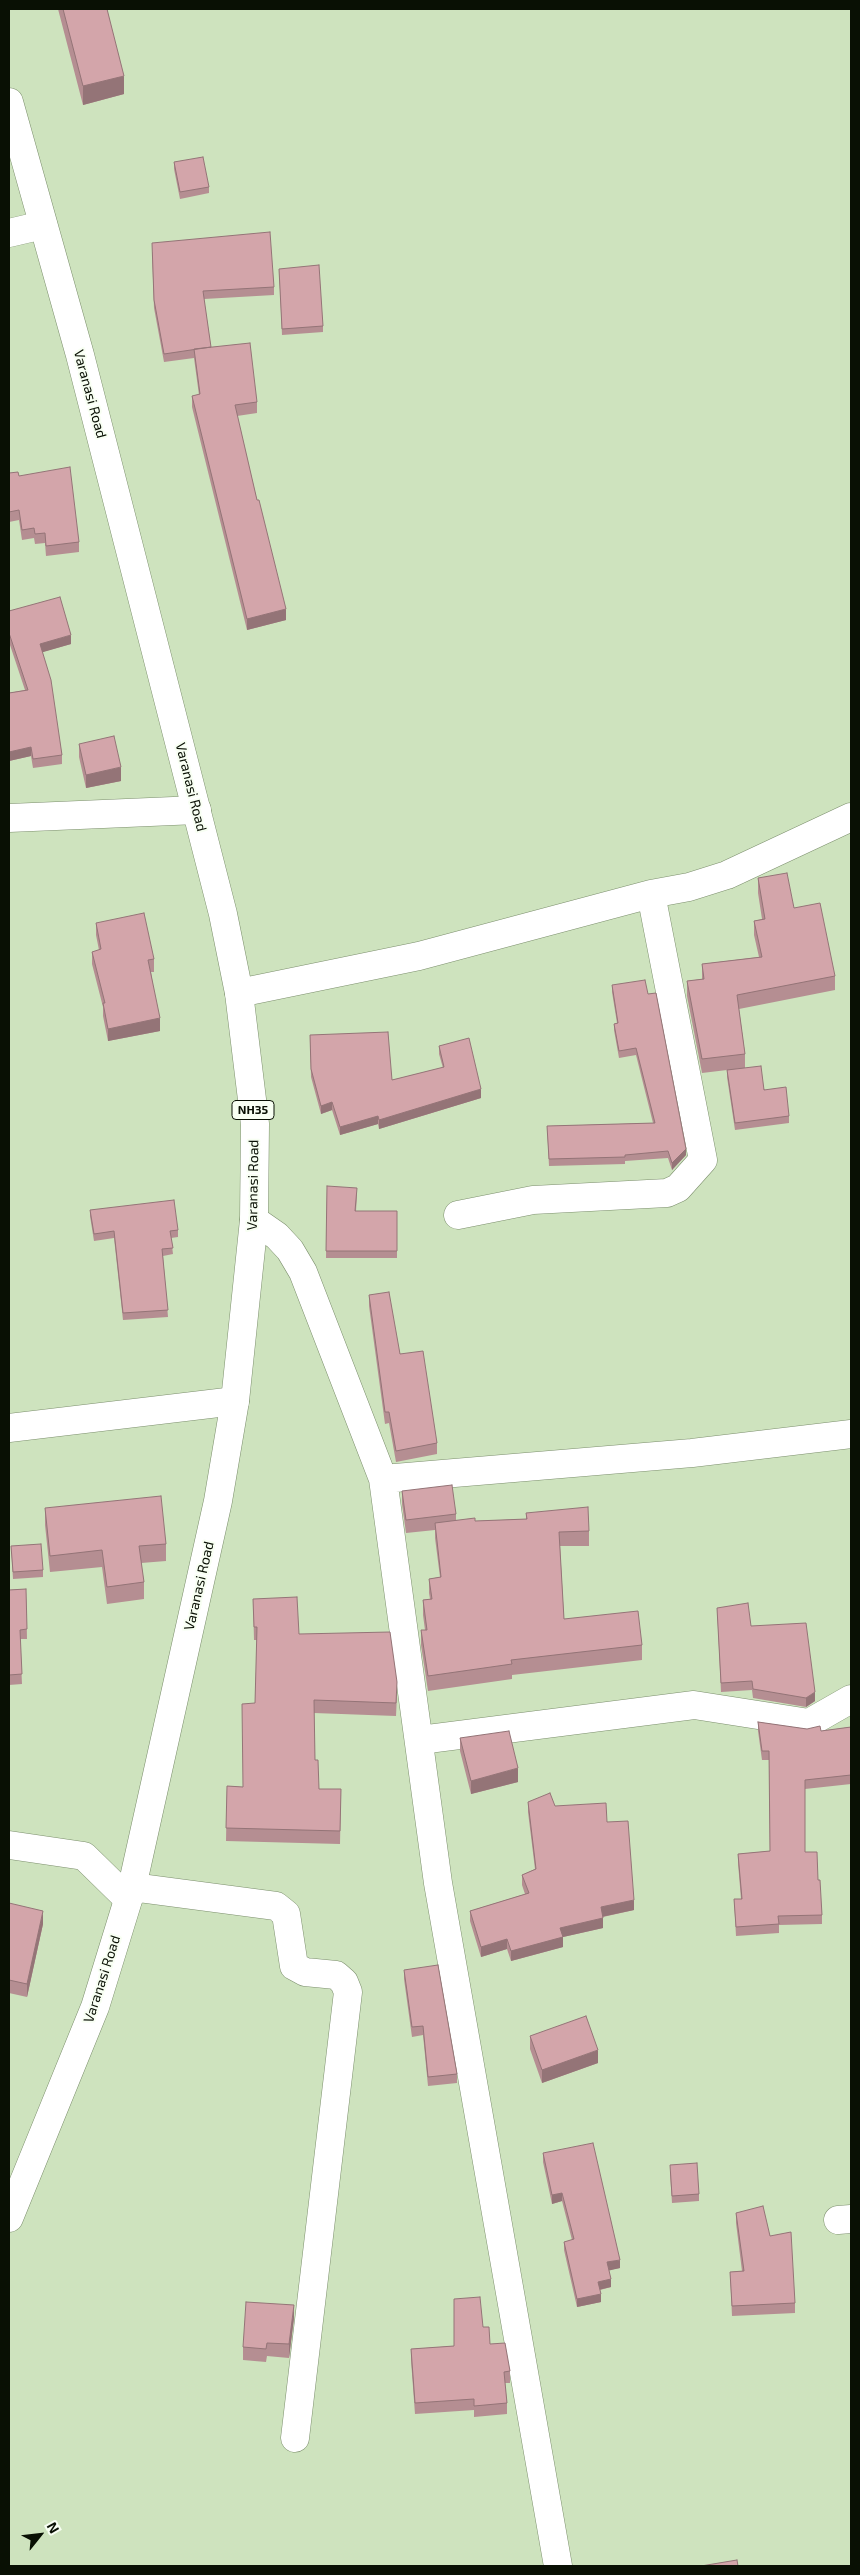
<!DOCTYPE html>
<html>
<head>
<meta charset="utf-8">
<style>
  body { margin:0 }
  #map { position:relative; width:860px; height:2575px; overflow:hidden; background:#cee3be; font-family:"Exo 2",sans-serif }
  canvas { display:block }
  .frame { position:absolute; inset:0; border:10px solid #091004; pointer-events:none }
  .north { position:absolute; left:15px; top:2510px; width:50px; height:50px; -webkit-text-stroke:4px #f8fff3; paint-order:stroke; rotate:61deg; font-size:14px; font-weight:700; line-height:20px; text-align:center; color:#091004 }
  .north::after { content:''; display:block; margin:auto; width:18px; height:22px; background:#091004; clip-path:polygon(50% 0,100% 100%,50% 72%,0 100%) }
</style>
</head>
<body>
<div id="map">
<canvas width="860" height="2575"></canvas>
<div class="frame"></div>
<div class="north">N</div>
</div>
<script>
const g = document.querySelector('canvas').getContext('2d');
g.lineJoin = 'round';
const poly = rows => new Path2D(rows.map(r => 'M' + r).join(''));
function trace(path, color, width, dash) { g.strokeStyle = color; g.lineWidth = width; g.lineCap = dash ? 'butt' : 'round'; g.setLineDash(dash || []); g.stroke(path); }
function fillPath(path, color) { g.fillStyle = color; g.fill(path, 'evenodd'); }
function write(font, color, halo, rows, align = 'center') {
  g.font = font + ' "Exo 2",sans-serif'; g.lineWidth = 4; g.setLineDash([]); g.textBaseline = 'middle'; g.strokeStyle = halo; g.fillStyle = color; for (const [text, x, y, turn = 0] of rows) {
    g.save(); g.translate(x, y); g.rotate((+turn || 0) * Math.PI / 180); g.textAlign = isNaN(turn) ? turn : align; if (halo) g.strokeText(text, 0, 0); g.fillText(text, 0, 0); g.restore();
  }
}
const street = poly([
  [9,233,43,225],
  [9,818,197,810],
  [239,993,419,956,651,894,689,887,727,875,851,817],
  [458,1215,533,1200,667,1193,678,1188,703,1160,651,894],
  [254,1220,277,1236,290,1250,303,1272,383,1479,438,1883,558,2566],
  [9,1428,235,1401],
  [383,1479,692,1453,851,1434],
  [420,1740,694,1705,809,1723,851,1699],
  [9,1845,84,1856,128,1899],
  [132,1887,276,1906,286,1914,294,1966,305,1972,336,1975,344,1982,348,1992,295,2438],
  [838,2220,851,2219]
]);
const highway = poly([
  [9,102,80,355,223,914,239,993,255,1124,254,1220,235,1401,218,1501,132,1887,95,2007,9,2218]
]);
const wall = poly([
  [58,9,107,9,124,94,83,105],
  [174,162,209,187,209,193,180,199,174,169],
  [152,252,274,287,274,295,204,299,211,347,257,402,257,413,237,416,257,500,286,620,247,630,192,407,192,396,199,395,194,358,164,362,154,308],
  [279,269,323,326,323,332,282,335],
  [9,473,19,476,79,542,79,552,46,556,45,543,35,544,34,538,22,540,19,520,9,522],
  [9,611,71,644,42,652,62,755,62,764,33,768,31,756,9,761,9,693,25,690,9,642],
  [79,744,121,781,86,788,79,757],
  [758,878,794,908,835,976,835,990,739,1009,745,1054,745,1068,789,1116,789,1123,735,1130,727,1077,727,1070,702,1073,687,996,687,981,702,979,702,964,759,957,754,935,754,921,762,919,758,893],
  [96,923,154,959,154,972,151,972,160,1031,108,1041,103,1016,103,1007,92,964,92,952,99,950,96,935],
  [612,985,648,994,686,1155,672,1170,668,1158,625,1161,625,1164,549,1166,547,1126,653,1123,636,1055,619,1058,614,1030,614,1024,617,1023,612,992],
  [310,1035,392,1080,443,1068,439,1054,439,1046,481,1098,379,1129,378,1124,340,1135,332,1110,321,1114,311,1077],
  [327,1186,357,1195,356,1211,397,1211,397,1258,326,1258],
  [90,1210,178,1230,178,1237,171,1238,173,1254,163,1256,168,1317,123,1320,114,1238,94,1241,90,1216],
  [369,1295,400,1354,437,1443,437,1454,396,1462,389,1423,385,1424,369,1306],
  [402,1491,456,1514,456,1520,475,1521,526,1519,526,1513,589,1531,589,1546,560,1546,564,1619,642,1645,642,1660,512,1675,512,1679,428,1691,421,1645,421,1630,425,1630,423,1615,423,1600,430,1599,429,1593,429,1579,440,1577,435,1538,435,1530,406,1533,402,1504],
  [45,1508,166,1544,166,1561,141,1563,144,1582,144,1599,107,1604,102,1567,50,1572,45,1525],
  [11,1546,43,1570,43,1577,13,1579],
  [26,1589,27,1639,20,1639,22,1684,9,1685,9,1590],
  [253,1599,299,1634,397,1695,396,1716,314,1713,315,1760,319,1789,341,1789,340,1844,226,1841,227,1786,243,1787,255,1703,257,1640,254,1640],
  [717,1608,751,1626,815,1701,806,1707,753,1698,752,1690,721,1692],
  [758,1722,821,1731,851,1727,851,1784,805,1789,805,1852,818,1880,822,1915,822,1924,779,1925,779,1933,736,1936,734,1899,741,1899,738,1863,738,1854,770,1851,769,1760,762,1760,758,1731],
  [460,1738,518,1782,471,1794,460,1751],
  [528,1802,555,1806,607,1822,634,1910,603,1917,603,1928,563,1937,563,1947,511,1961,507,1949,481,1957,470,1921,470,1911,525,1894,522,1885,522,1875,535,1869,528,1812],
  [9,1903,43,1924,27,1997,9,1993],
  [404,1970,457,2074,457,2083,428,2086,423,2035,412,2037,404,1979],
  [530,2036,598,2063,542,2083,530,2049],
  [543,2153,620,2268,609,2270,611,2287,600,2290,601,2302,577,2307,564,2250,564,2242,572,2240,562,2201,552,2204,543,2162],
  [670,2172,699,2194,699,2201,672,2203],
  [736,2213,770,2236,795,2303,795,2313,732,2316,730,2272,742,2271,736,2223],
  [294,2318,289,2358,267,2356,266,2362,243,2360,243,2347],
  [483,2327,490,2344,510,2371,510,2383,505,2383,507,2403,507,2414,474,2417,474,2410,415,2414,411,2360,411,2349,454,2346]
]);
const shadedWall = poly([
  [124,76,124,94,83,105,83,86],
  [286,609,286,620,247,630,247,619],
  [71,635,71,644,40,653,40,644],
  [31,747,31,756,9,761,9,752],
  [121,767,121,781,86,788,86,775],
  [160,1018,160,1031,108,1041,108,1029],
  [481,1089,481,1098,379,1129,379,1120],
  [332,1102,332,1110,321,1114,321,1106],
  [378,1116,378,1124,340,1135,340,1127],
  [686,1149,686,1155,672,1170,672,1163],
  [815,1692,815,1701,806,1707,806,1698],
  [518,1768,518,1782,471,1794,471,1781],
  [634,1900,634,1910,601,1917,601,1907],
  [43,1911,43,1924,27,1997,27,1984],
  [603,1918,603,1928,563,1937,563,1947,511,1961,511,1951,560,1928],
  [507,1939,507,1949,481,1957,481,1947],
  [598,2050,598,2063,542,2083,542,2070],
  [562,2193,562,2201,552,2204,552,2195],
  [620,2260,620,2268,607,2271,607,2262],
  [611,2279,611,2287,598,2290,598,2282],
  [601,2294,601,2302,577,2307,577,2299],
  [294,2305,294,2318,289,2358,289,2344]
]);
const building = poly([
  [63,9,107,9,124,76,83,86,63,9],
  [203,157,209,187,180,192,174,162,203,157],
  [270,232,274,287,203,291,211,347,164,354,154,300,152,243,270,232],
  [319,265,323,326,282,329,279,269,319,265],
  [250,343,257,402,235,405,257,500,259,500,286,609,247,619,192,396,200,394,194,349,250,343],
  [70,467,79,542,46,546,45,533,35,534,34,528,22,530,19,510,9,512,9,473,18,472,19,476,70,467],
  [60,597,71,635,40,644,51,680,62,755,33,759,31,747,9,752,9,693,28,690,9,633,9,611,60,597],
  [114,736,121,767,86,775,79,744,114,736],
  [787,873,794,908,820,903,835,976,737,995,745,1054,702,1059,687,981,704,979,702,964,762,957,754,921,765,919,758,878,787,873],
  [144,913,154,959,148,960,160,1018,108,1029,103,1003,105,1003,92,952,101,949,96,923,144,913],
  [645,980,648,994,656,993,686,1149,672,1163,668,1151,625,1155,625,1157,549,1159,547,1126,655,1123,636,1048,619,1051,614,1024,618,1023,612,985,645,980],
  [388,1032,392,1080,444,1067,439,1046,469,1038,481,1089,379,1120,378,1116,340,1127,332,1102,321,1106,311,1069,310,1035,388,1032],
  [761,1066,764,1090,786,1087,789,1116,735,1123,727,1070,761,1066],
  [327,1186,357,1188,355,1211,397,1211,397,1251,326,1251,327,1186],
  [174,1200,178,1230,170,1231,173,1248,162,1249,168,1310,123,1313,114,1231,94,1234,90,1210,174,1200],
  [389,1292,400,1354,423,1351,437,1443,396,1451,389,1412,385,1412,369,1295,389,1292],
  [452,1485,456,1514,406,1520,402,1491,452,1485],
  [161,1496,166,1544,139,1546,144,1582,107,1587,102,1550,50,1556,45,1508,161,1496],
  [588,1507,589,1531,559,1532,564,1619,638,1611,642,1645,511,1660,512,1664,428,1676,421,1630,427,1630,423,1600,432,1599,429,1579,441,1577,435,1523,475,1518,475,1521,527,1519,526,1513,588,1507],
  [41,1544,43,1570,13,1572,11,1546,41,1544],
  [26,1589,27,1629,20,1630,22,1674,9,1675,9,1590,26,1589],
  [297,1597,299,1634,390,1632,397,1682,396,1703,314,1700,315,1760,318,1760,319,1789,341,1789,340,1831,226,1828,227,1786,243,1787,242,1704,255,1703,257,1627,254,1627,253,1599,297,1597],
  [748,1603,751,1626,806,1623,815,1692,806,1698,753,1689,752,1681,721,1683,717,1608,748,1603],
  [758,1722,807,1729,820,1726,821,1731,851,1727,851,1775,805,1780,805,1852,817,1852,818,1880,820,1880,822,1915,778,1916,779,1924,736,1927,734,1899,742,1899,738,1854,770,1851,769,1751,762,1751,758,1722],
  [509,1731,518,1768,471,1781,460,1738,509,1731],
  [550,1793,555,1806,606,1803,607,1822,628,1821,634,1900,601,1907,603,1918,560,1928,563,1937,511,1951,507,1939,481,1947,470,1911,529,1893,522,1875,536,1869,528,1802,550,1793],
  [9,1903,43,1911,27,1984,9,1980,9,1903],
  [438,1965,457,2074,428,2077,423,2026,412,2027,404,1970,438,1965],
  [586,2016,598,2050,542,2070,530,2036,586,2016],
  [593,2143,620,2260,607,2262,611,2279,598,2282,601,2294,577,2299,564,2242,574,2239,562,2193,552,2195,543,2153,593,2143],
  [697,2163,699,2194,672,2196,670,2165,697,2163],
  [763,2206,770,2236,791,2232,795,2303,732,2306,730,2272,744,2271,736,2213,763,2206],
  [480,2297,483,2327,489,2327,490,2344,505,2343,510,2371,504,2372,507,2403,474,2406,474,2399,415,2403,411,2349,454,2346,454,2299,480,2297],
  [246,2302,294,2305,289,2344,267,2343,266,2349,243,2347,246,2302],
  [737,2560,738,2566,701,2566,737,2560]
]);
const shields = [
  [253,1110,42]
];
const shieldNames = [
  ["NH35",253,1110]
];
const streetNames = [
  ["Varanasi Road",90,394,75],
  ["Varanasi Road",191,787,76],
  ["Varanasi Road",253,1185,-89],
  ["Varanasi Road",199,1586,-77],
  ["Varanasi Road",102,1979,-72]
];
trace(street, '#7c8f6d', 29);
trace(highway, '#7c8f6d', 29);
trace(street, '#fff', 28);
trace(highway, '#fff', 28);
fillPath(wall, '#b58e92');
fillPath(shadedWall, '#947477');
fillPath(building, '#d3a5aa');
trace(building, '#947477', 1);
for (const [x, y, w] of shields) { const box = new Path2D(); box.roundRect(x - w / 2, y - 9.5, w, 19, 4); g.fillStyle = '#f8fff3'; g.fill(box); trace(box, '#091004', 1); }
write('bold 12px', '#091004', null, shieldNames);
write('14px', '#091004', '#f8fff3', streetNames);
</script>
</body>
</html>
